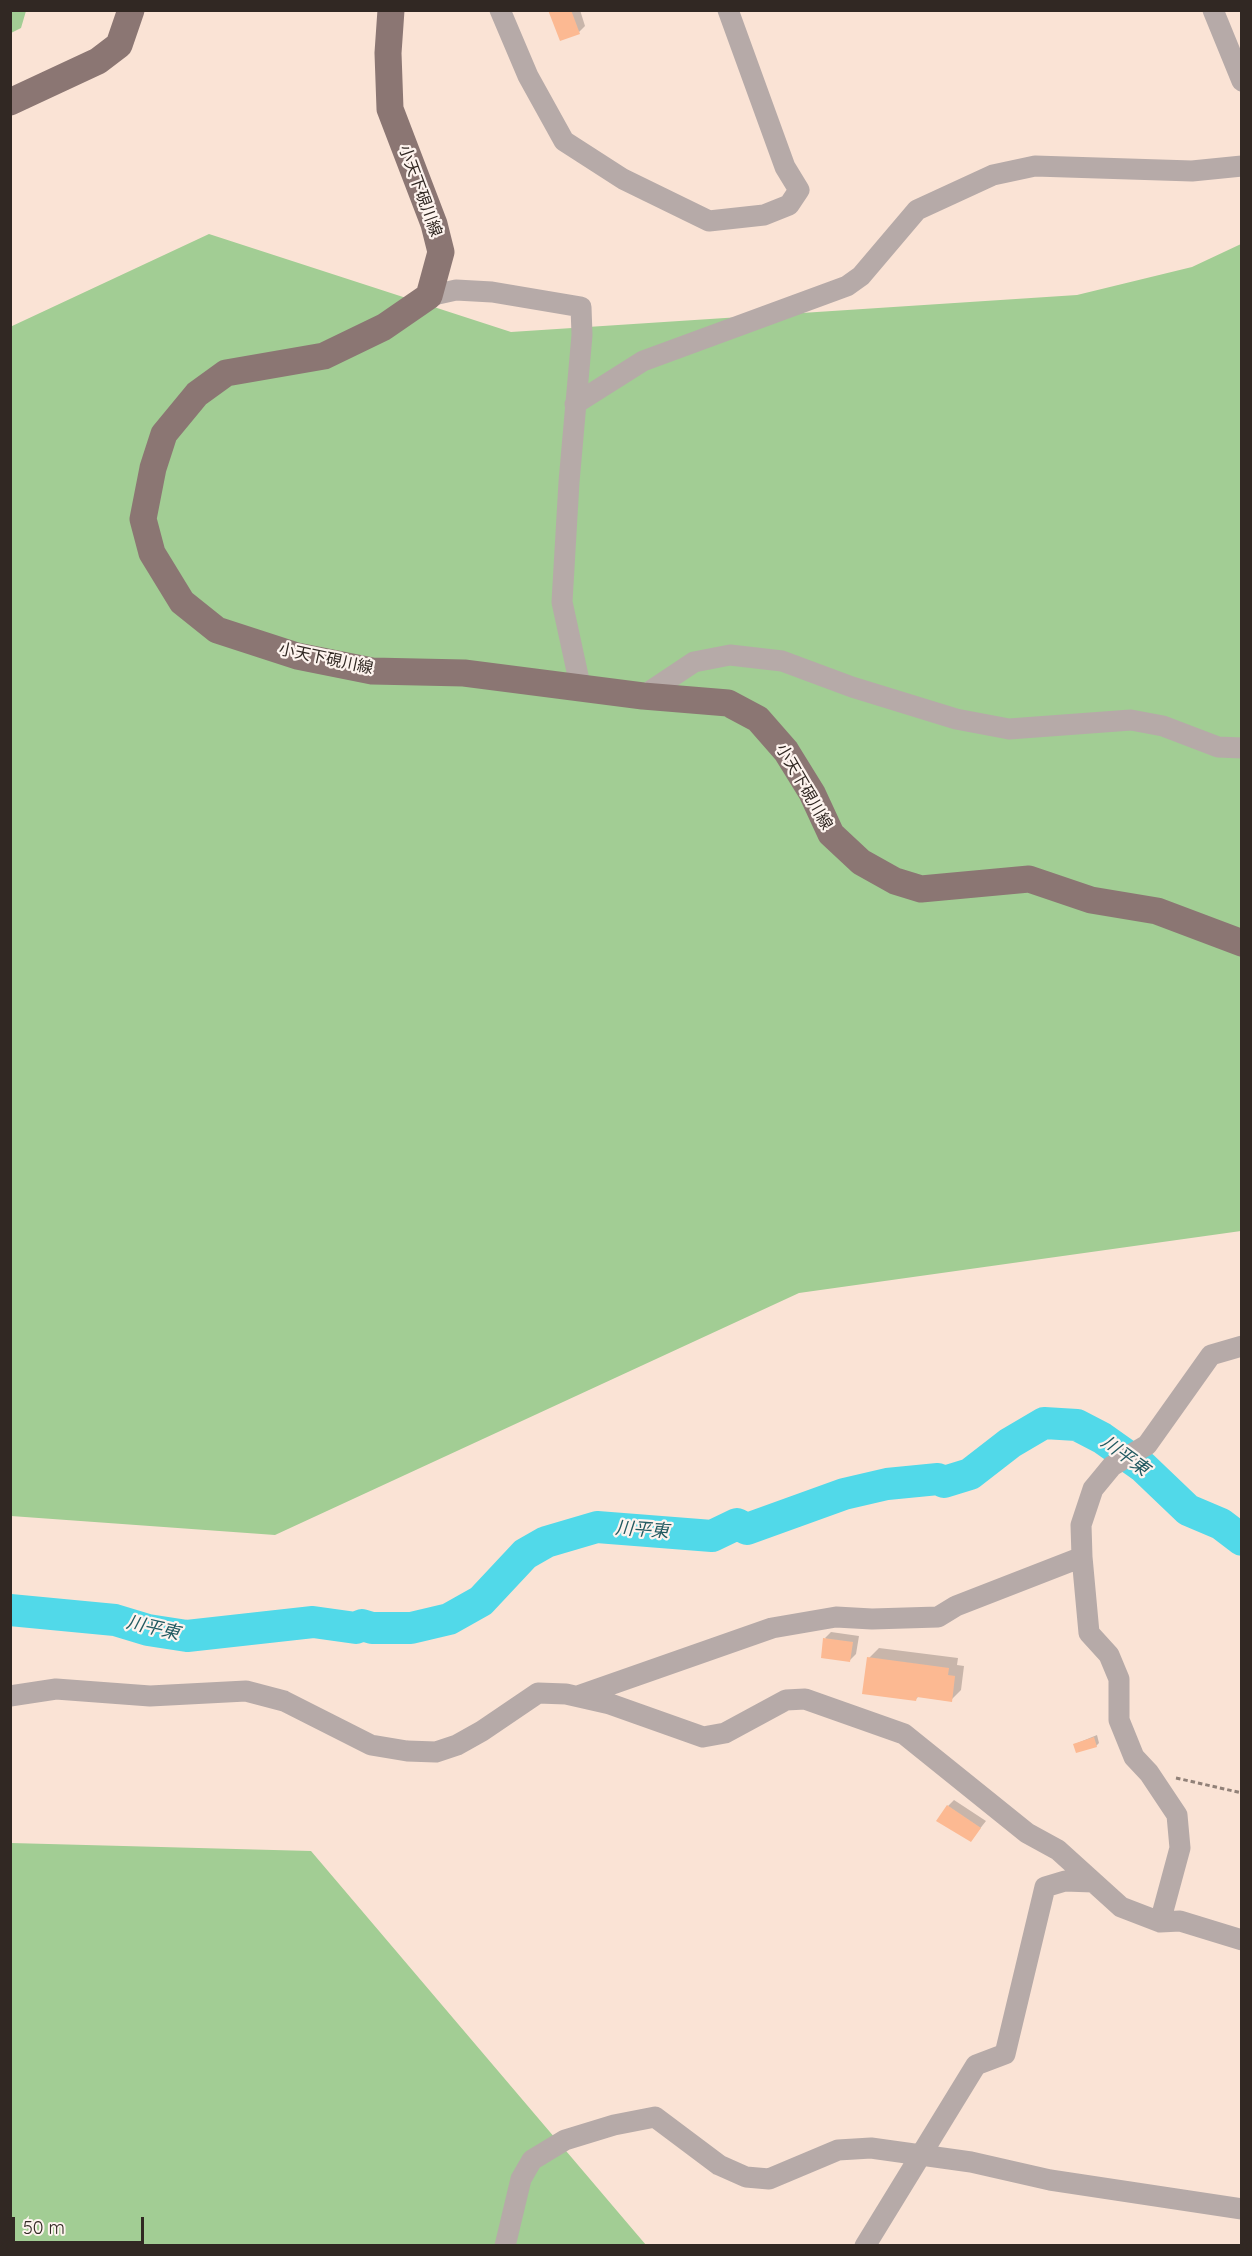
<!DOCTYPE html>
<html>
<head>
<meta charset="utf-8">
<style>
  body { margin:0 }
  #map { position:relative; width:1252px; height:2256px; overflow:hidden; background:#fae3d5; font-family:Quicksand,sans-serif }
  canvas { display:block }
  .frame { position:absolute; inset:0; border:12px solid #312823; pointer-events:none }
  .scale { position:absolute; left:12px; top:2217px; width:132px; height:27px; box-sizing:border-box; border:3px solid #312823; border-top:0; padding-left:8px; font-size:18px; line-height:21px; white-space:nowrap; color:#312823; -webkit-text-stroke:4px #fdf3ee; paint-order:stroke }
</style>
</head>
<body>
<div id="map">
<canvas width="1252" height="2256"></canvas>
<div class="frame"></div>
<div class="scale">50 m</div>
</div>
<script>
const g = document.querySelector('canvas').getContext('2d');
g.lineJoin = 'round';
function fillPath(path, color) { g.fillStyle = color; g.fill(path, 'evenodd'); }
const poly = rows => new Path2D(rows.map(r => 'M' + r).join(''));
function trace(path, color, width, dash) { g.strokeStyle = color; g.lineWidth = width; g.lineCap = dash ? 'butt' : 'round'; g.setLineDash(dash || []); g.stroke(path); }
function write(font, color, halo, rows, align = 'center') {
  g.font = font + ' Quicksand,"Noto Sans JP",sans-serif'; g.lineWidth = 4.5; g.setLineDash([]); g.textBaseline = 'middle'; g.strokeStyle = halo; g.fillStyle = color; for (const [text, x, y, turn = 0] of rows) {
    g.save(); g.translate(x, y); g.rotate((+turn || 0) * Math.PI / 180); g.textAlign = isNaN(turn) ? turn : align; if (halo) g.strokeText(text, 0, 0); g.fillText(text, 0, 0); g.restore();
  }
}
const green = poly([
  [11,10,26,11,21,28,11,33],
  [209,234,511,332,1077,295,1192,267,1241,244,1241,1231,799,1293,275,1535,11,1516,10,327],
  [11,1843,311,1851,646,2245,11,2246]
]);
const shadow = poly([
  [550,10,580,10,585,26,579,32],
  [831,1632,859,1636,856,1654,850,1660,825,1638],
  [879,1648,958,1658,957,1665,964,1666,961,1690,951,1700,919,1696,915,1700,869,1658],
  [1097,1735,1099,1743,1096,1746,1075,1744],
  [954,1800,986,1821,971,1840,948,1806]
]);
const river = poly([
  [10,1610,115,1620,148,1630,187,1636,313,1622,356,1628,362,1625,372,1628,411,1628,449,1619,481,1601,525,1554,546,1542,597,1527,712,1536,737,1524,747,1529,844,1494,887,1484,938,1479,944,1482,970,1474,1010,1443,1044,1423,1077,1425,1102,1438,1143,1467,1188,1510,1221,1524,1242,1540]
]);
const building = poly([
  [548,10,571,10,580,34,560,41],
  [823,1638,853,1642,850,1662,821,1658],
  [867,1657,949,1668,948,1675,955,1676,952,1702,917,1697,916,1701,862,1694],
  [1094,1737,1097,1747,1076,1753,1073,1744],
  [947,1805,981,1828,971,1842,936,1821]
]);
const path = poly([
  [1176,1778,1242,1793]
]);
const minor = poly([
  [500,10,528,76,564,141,623,179,709,221,764,215,789,205,799,190,785,167,728,10],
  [1213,10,1242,81],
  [429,296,456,290,492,292,581,307,582,335,569,482,562,602,580,685,567,685],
  [575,404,643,361,847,286,861,276,917,210,993,175,1035,166,1192,171,1242,166],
  [643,696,694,662,730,655,782,661,852,687,956,719,1009,729,1131,720,1163,726,1218,747,1242,748],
  [1082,1557,1089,1633,1109,1655,1119,1679,1119,1720,1134,1757,1149,1773,1177,1815,1180,1848,1160,1922],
  [10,1696,56,1689,150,1696,246,1691,284,1701,371,1745,407,1751,436,1752,457,1745,482,1731,538,1693,566,1694,610,1704,703,1737,725,1733,786,1700,805,1699,904,1734,1027,1833,1058,1850,1121,1907,1160,1922,1180,1921,1242,1940],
  [578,1696,772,1628,836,1617,872,1619,938,1617,956,1606,1082,1557,1081,1525,1093,1489,1112,1466,1147,1445,1211,1355,1242,1346],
  [505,2246,521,2179,532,2160,565,2140,614,2125,655,2117,719,2165,746,2177,769,2179,838,2150,871,2148,971,2162,1050,2180,1242,2209],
  [865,2246,976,2065,1005,2054,1045,1887,1065,1881,1093,1882]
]);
const major = poly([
  [391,10,388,53,390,109,434,224,441,252,429,296,384,327,324,356,226,373,197,394,164,434,153,468,143,519,152,553,182,602,217,630,297,656,372,671,464,673,643,696,728,703,758,719,786,751,812,793,831,834,861,862,895,881,921,889,1029,879,1091,900,1157,911,1242,943],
  [10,102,98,61,119,45,131,10]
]);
const streetNames = [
  ["小天下硯川線",420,191,70],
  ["小天下硯川線",326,659,12],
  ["小天下硯川線",804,787,60]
];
const waterNames = [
  ["川平東",1125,1456,36],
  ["川平東",642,1530,4],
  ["川平東",153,1628,13]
];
fillPath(green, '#a2cd94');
fillPath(shadow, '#0003');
trace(river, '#51d9e9', 32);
fillPath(building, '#fcb992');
trace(path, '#918178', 3, [4.5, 3]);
trace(minor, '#b6aaa8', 21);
trace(major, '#8b7673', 27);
write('16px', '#312823', '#fdf3ee', streetNames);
write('italic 18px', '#225a61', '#fdf3ee', waterNames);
</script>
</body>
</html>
